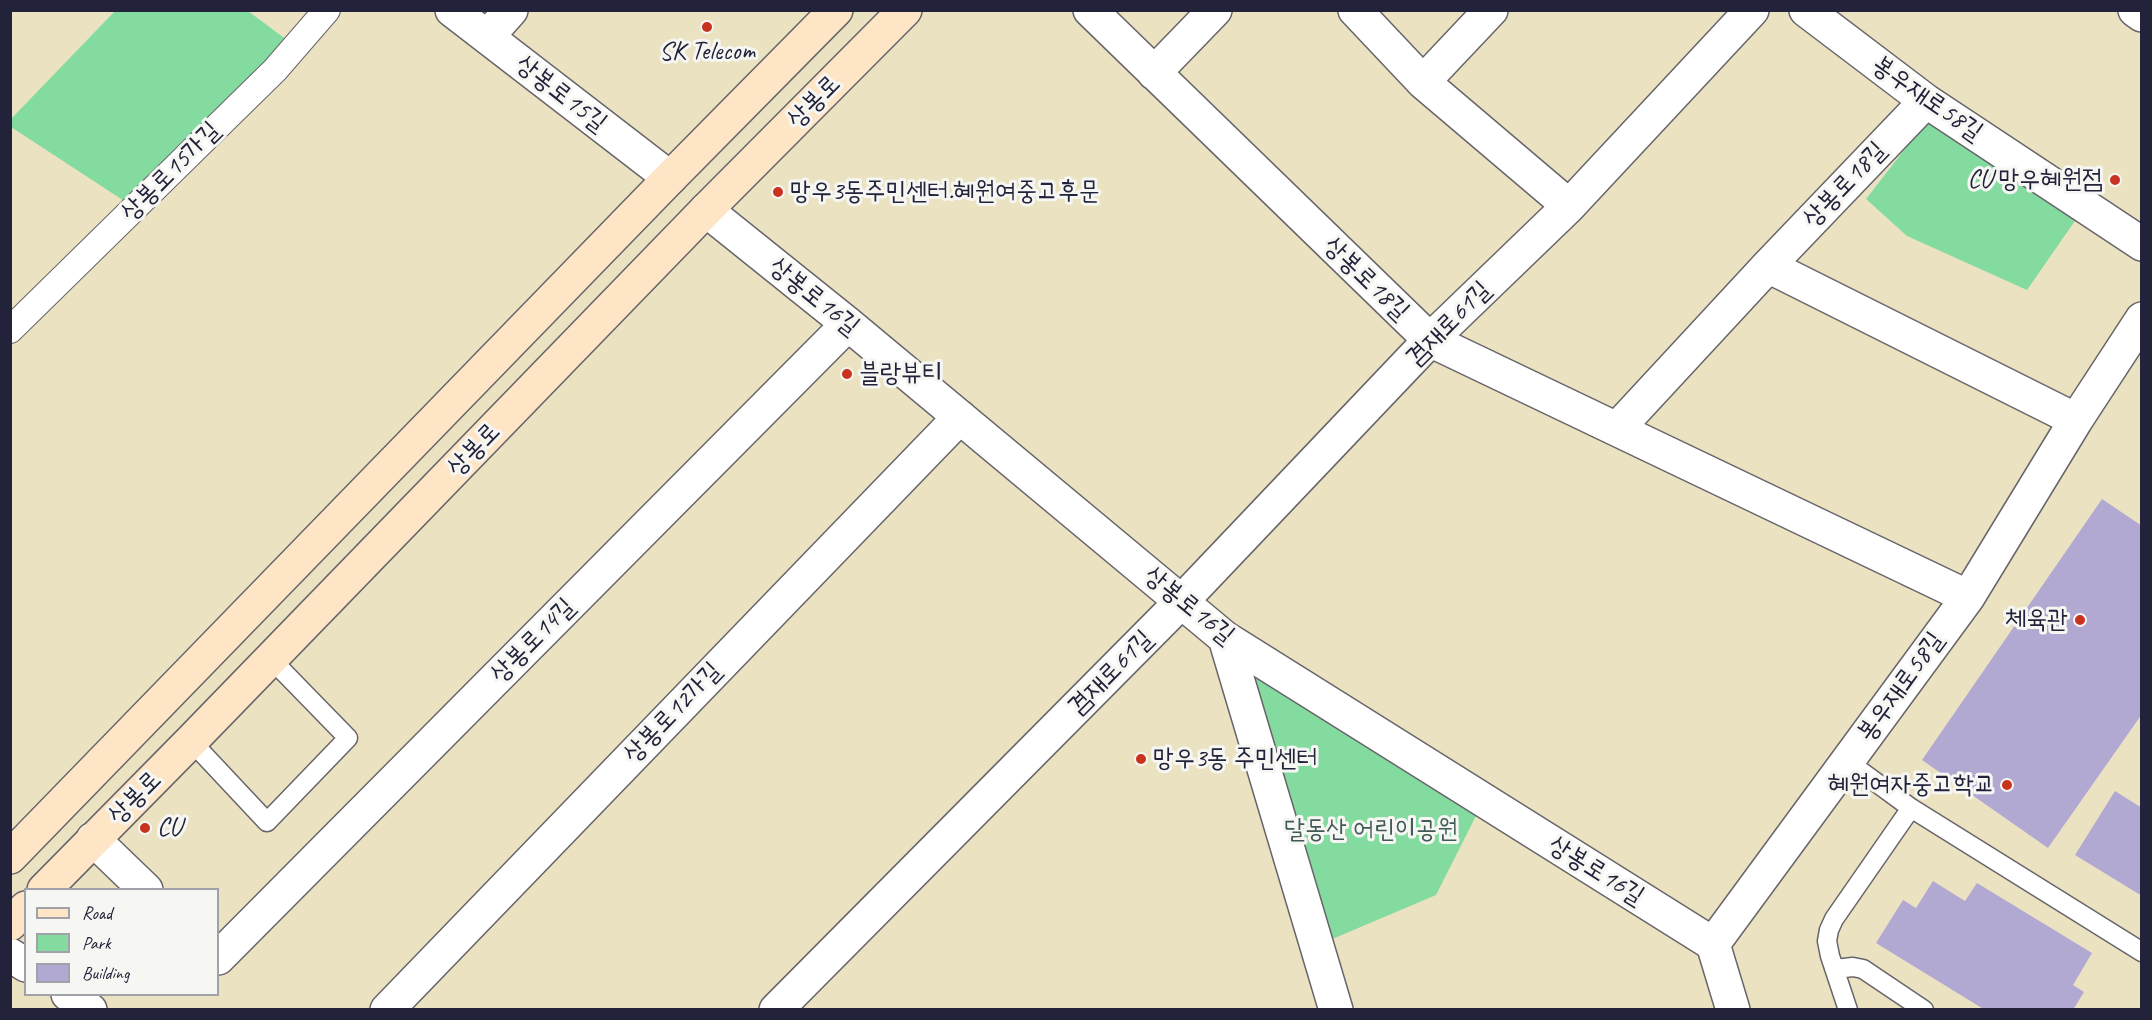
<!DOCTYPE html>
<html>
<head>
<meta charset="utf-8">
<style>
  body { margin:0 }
  #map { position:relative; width:2152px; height:1020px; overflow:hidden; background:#ebe2c2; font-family:Caveat,sans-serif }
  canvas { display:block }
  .frame { position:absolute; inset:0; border:12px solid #22223b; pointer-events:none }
  .legend { position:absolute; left:24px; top:888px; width:195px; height:108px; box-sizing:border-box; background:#f6f6f2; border:2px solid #a1a1a9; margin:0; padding:8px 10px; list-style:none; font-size:18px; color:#22223b }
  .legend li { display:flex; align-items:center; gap:12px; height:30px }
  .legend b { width:30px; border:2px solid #a1a1a9 }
</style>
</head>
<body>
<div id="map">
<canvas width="2152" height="1020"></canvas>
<div class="frame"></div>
<ul class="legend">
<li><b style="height:8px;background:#fde5c5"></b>Road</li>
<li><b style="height:16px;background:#84db9f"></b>Park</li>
<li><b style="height:16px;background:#b2a9d3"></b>Building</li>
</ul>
</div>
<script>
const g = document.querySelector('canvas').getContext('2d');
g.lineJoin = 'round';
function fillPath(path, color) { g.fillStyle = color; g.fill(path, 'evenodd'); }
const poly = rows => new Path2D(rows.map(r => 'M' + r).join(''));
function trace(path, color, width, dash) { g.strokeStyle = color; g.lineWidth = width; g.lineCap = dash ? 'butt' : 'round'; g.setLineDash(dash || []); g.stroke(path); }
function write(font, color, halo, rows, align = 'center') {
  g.font = font + ' Caveat,"Poor Story",sans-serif'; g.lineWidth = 6; g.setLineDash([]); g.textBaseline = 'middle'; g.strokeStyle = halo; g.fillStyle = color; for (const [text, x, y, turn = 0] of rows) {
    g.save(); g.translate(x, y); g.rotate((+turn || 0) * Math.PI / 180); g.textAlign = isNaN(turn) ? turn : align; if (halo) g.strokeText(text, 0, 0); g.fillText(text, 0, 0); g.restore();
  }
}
const green = poly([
  [115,11,248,11,295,46,135,208,11,127,10,120],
  [1929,118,2079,215,2027,290,1907,236,1866,199],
  [1225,638,1484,800,1436,895,1316,946]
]);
const building = poly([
  [2102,499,2142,526,2142,714,2048,848,1922,760],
  [2115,791,2142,808,2142,896,2075,855],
  [1933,881,1965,901,1977,883,2092,953,2073,985,2084,992,2073,1010,1985,1010,1876,943,1903,900,1916,908]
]);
const service = poly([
  [191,741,267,822,348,738,271,659],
  [1847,761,1911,808,2142,952],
  [1835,969,1853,967,1863,969,1924,1010],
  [1848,1010,1830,956,1827,941,1829,930,1834,919,1911,808]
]);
const pedestrian = poly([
  [10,330,275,70,327,10]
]);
const minor = poly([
  [452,10,670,178],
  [1090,10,1430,340,1968,597],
  [1355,10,1423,82,1569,206],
  [1806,10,1926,101,2142,244],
  [2135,10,2142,15],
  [487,37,511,10],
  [1154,73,1215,10],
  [1423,82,1491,10],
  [706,210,848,324,1225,638,1713,944],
  [1768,266,2076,420],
  [1617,429,1768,266,1926,101],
  [1225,638,1336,1010],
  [93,839,146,890],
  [1713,944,1968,597,2076,420,2142,319],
  [1713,944,1733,1010],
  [10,955,26,965],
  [218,958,848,324],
  [68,994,90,1010],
  [387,1010,960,417],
  [776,1010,1181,602,1430,340,1569,206,1752,10]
]);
const secondary = poly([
  [10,857,670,178,836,10],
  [44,890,191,741,706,210,905,10],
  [10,924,26,908]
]);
const markers = [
  [707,27,6,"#c8321e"],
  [2115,180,6,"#c8321e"],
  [778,192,6,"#c8321e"],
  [847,374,6,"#c8321e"],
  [2080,620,6,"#c8321e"],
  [1141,759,6,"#c8321e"],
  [2007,785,6,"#c8321e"],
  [145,828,6,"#c8321e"]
];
const poiNames = [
  ["SK Telecom",707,52,"center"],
  ["CU 망우혜원점",2103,180,"right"],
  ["망우3동주민센터.혜원여중고후문",790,192],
  ["블랑뷰티",859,374],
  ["체육관",2068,620,"right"],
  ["망우3동 주민센터",1153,759],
  ["혜원여자중고학교",1995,785,"right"],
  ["CU",157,828]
];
const streetNames = [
  ["상봉로15길",561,94,38],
  ["봉우재로58길",1927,99,35],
  ["상봉로",814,102,-45],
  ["상봉로15가길",171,172,-45],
  ["상봉로18길",1845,185,-46],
  ["상봉로18길",1366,279,44],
  ["상봉로16길",814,297,39],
  ["겸재로61길",1449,324,-45],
  ["상봉로",474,450,-46],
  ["상봉로16길",1189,606,39],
  ["상봉로14길",533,641,-45],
  ["겸재로61길",1111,673,-45],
  ["봉우재로58길",1901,687,-54],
  ["상봉로12가길",673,713,-46],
  ["상봉로",135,798,-45],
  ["상봉로16길",1596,871,32]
];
const parkNames = [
  ["달동산 어린이공원",1371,830]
];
fillPath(green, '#84db9f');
fillPath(building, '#b2a9d3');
trace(service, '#68656a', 21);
trace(pedestrian, '#68656a', 28);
trace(minor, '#68656a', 36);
trace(secondary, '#68656a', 36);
trace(service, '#fff', 18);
trace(pedestrian, '#fff', 26);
trace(minor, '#fff', 33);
trace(secondary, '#fde5c5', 33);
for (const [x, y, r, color] of markers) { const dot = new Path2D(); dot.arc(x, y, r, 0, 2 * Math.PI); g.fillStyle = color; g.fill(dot); trace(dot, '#f6f6f2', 2); }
write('26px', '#22223b', '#f6f6f2', poiNames, 'left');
write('26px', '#22223b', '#f6f6f2', streetNames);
write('26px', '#3f5a59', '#f6f6f2', parkNames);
</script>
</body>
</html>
